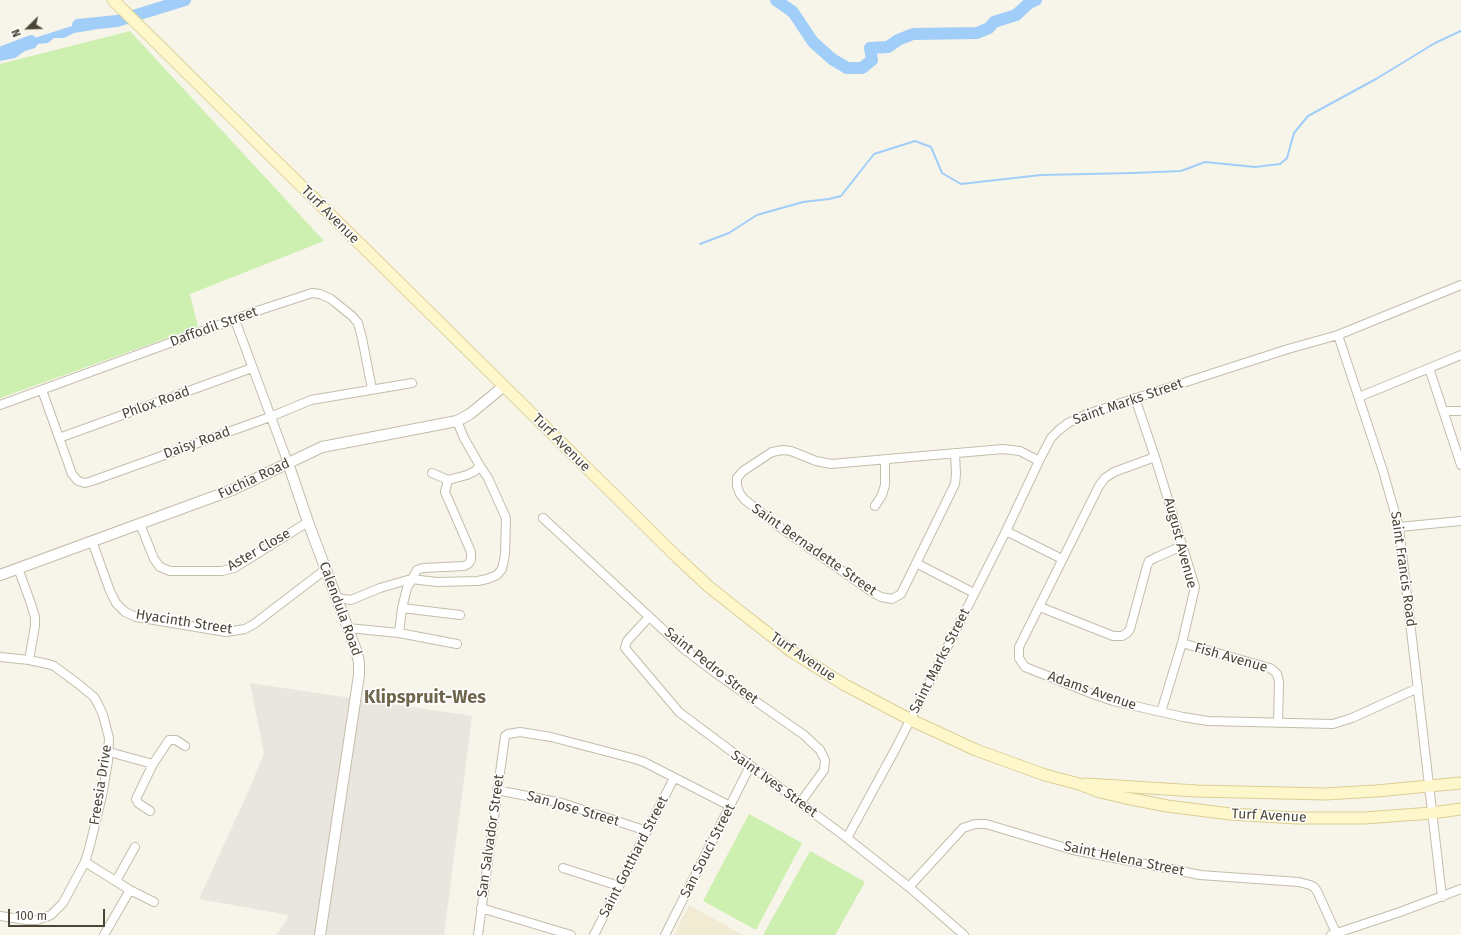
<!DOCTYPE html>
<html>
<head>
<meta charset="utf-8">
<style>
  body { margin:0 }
  #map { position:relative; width:1461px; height:935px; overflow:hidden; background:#f7f4ea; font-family:"Fira Sans",sans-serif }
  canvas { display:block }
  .north { position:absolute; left:8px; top:8px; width:40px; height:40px; -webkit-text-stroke:3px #fff; paint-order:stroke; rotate:247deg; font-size:11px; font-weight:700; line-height:16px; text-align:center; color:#4c4637 }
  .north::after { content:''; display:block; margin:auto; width:14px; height:18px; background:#4c4637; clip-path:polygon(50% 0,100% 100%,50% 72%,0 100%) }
  .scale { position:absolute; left:8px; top:909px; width:97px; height:18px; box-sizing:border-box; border:2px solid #4c4637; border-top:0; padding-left:5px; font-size:12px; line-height:14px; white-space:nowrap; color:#4c4637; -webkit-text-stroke:3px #fff; paint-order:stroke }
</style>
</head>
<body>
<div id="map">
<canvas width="1461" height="935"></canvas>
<div class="north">N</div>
<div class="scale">100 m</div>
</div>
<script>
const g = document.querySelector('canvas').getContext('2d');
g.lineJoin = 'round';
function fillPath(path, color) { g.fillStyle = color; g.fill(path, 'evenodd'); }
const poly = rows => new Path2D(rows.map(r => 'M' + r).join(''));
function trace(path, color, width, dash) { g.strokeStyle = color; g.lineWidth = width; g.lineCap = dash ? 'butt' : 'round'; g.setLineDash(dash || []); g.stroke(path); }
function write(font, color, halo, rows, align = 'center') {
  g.font = font + ' "Fira Sans",sans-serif'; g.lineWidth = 3; g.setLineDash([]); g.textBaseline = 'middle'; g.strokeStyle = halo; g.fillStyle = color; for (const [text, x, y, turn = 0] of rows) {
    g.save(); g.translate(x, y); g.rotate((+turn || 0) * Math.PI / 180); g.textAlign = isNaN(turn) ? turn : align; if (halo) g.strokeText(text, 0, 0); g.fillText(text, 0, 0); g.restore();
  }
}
const industrial = poly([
  [250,683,472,716,444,935,277,935,289,915,199,899,249,790,264,753]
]);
const education = poly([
  [689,905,743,935,674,935]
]);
const green = poly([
  [130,31,324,241,190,294,198,327,0,398,0,64],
  [749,814,802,843,756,930,703,901],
  [810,851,865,882,835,935,763,935]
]);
const water = poly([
  [94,22,93,30,74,33,64,38,54,38,48,43,38,44,35,48,25,51,15,58,0,61,0,52,13,50,19,43,81,23]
]);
const stream = poly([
  [700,244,729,233,757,215,803,202,829,199,841,196,874,154,915,141,931,147,942,173,961,184,1041,175,1133,173,1181,171,1205,162,1255,167,1280,164,1287,158,1294,133,1308,116,1376,79,1435,43,1461,31]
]);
const river = poly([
  [776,0,793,12,813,42,832,59,847,68,862,68,872,60,870,48,888,47,898,40,913,34,977,33,989,28,994,22,1016,15,1029,3,1036,0],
  [78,25,117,21,185,0],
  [0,53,31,41]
]);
const minor = poly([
  [235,320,288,463],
  [1338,335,1383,471,1399,527,1442,897],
  [1429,368,1461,465],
  [42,390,72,474,78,481,85,483,92,481,270,417,311,400,412,383],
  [1359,397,1461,355],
  [1135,398,1155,457,1195,587,1182,643,1161,712],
  [0,405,260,310,312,293,320,294,331,299,352,316,358,323,362,338,372,389],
  [1444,411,1461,411],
  [59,438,252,368],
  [955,453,956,474,955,484,901,594,892,599,881,597,872,592,781,528,745,500,740,494,737,486,737,478,743,471,772,452,783,450,791,451,816,461,831,464,1003,449,1020,451,1039,461],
  [1155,457,1114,472,1105,478,1099,486,1019,647,1019,658,1025,667,1093,694,1113,701,1183,717,1208,721,1333,724,1352,718,1418,688],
  [432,473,448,480],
  [875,506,882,495,885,485,885,459],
  [543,518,684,649,721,677,804,735,820,750,825,760,824,770,800,803],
  [140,524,154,559,160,567,170,571,222,571,234,568,308,522],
  [1399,527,1461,521],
  [1006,531,1062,559],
  [92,541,110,591,116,603,125,612,136,617,226,632,245,629,254,624,326,569],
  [916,563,974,593],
  [18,568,30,601,35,617,35,626,29,660],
  [337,598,351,600,380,588,411,579,437,582,478,581,487,579,497,575,502,569,505,555,506,518,488,478,480,466],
  [1040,607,1113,636,1122,636,1127,633,1130,629,1147,566,1149,561,1157,557,1182,546],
  [402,608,460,615],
  [649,617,627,641,625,648,679,712,847,838,909,887,964,935],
  [348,628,399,633,457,644],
  [399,633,402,608,407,588,417,570,423,568,464,566,468,564,471,560,471,552,445,492,448,480,467,475,475,471,480,466,464,438,457,421],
  [1182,643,1270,668,1274,671,1277,674,1279,682,1278,723],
  [0,657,29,660,48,664,54,666,77,683,94,697,98,704,103,715,109,738,108,761,102,796,89,849,85,862,63,903,51,915,37,920,26,920,0,916],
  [109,752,153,764],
  [497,790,562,803,647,831],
  [150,811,138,803,136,799,153,764,169,740,176,740,185,746],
  [847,838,896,748,960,622,1006,531,1039,461,1051,438,1059,430,1068,423,1087,414,1288,349,1338,335,1461,285],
  [85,862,130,890,154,902],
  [563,868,619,886],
  [116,881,135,847],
  [909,887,963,828,975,824,986,824,1073,850,1176,870,1200,875,1299,882,1310,885,1314,887,1317,891,1337,935],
  [481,908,571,935],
  [104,935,130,890],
  [478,935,505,736,508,734,520,732,551,737,635,759,644,762,730,806],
  [594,935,674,778],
  [665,935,750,766],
  [1331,935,1400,912,1461,889]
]);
const tertiary = poly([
  [288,463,308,522,356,650,359,662,359,675,320,935],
  [0,575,232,490,322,447,457,421,470,414,504,386]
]);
const secondary = poly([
  [113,0,677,557,708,586,742,613,791,651,845,685,911,720,976,750,1045,775,1079,784,1100,792,1126,798,1167,806,1230,814,1296,818,1364,818,1432,813,1461,809],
  [1086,784,1197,791,1325,794,1376,791,1461,783]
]);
const streetNames = [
  ["Turf Avenue",330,215,45],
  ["Daffodil Street",214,327,-20],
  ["Saint Marks Street",1128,402,-19],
  ["Phlox Road",156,403,-20],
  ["Daisy Road",197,443,-20],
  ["Turf Avenue",561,443,45],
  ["Fuchia Road",254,479,-25],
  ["August Avenue",1180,543,75],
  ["Aster Close",259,550,-30],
  ["Saint Bernadette Street",814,550,35],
  ["Saint Francis Road",1403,569,82],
  ["Calendula Road",340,609,70],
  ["Hyacinth Street",184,622,9],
  ["Turf Avenue",803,657,34],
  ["Fish Avenue",1231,658,16],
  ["Saint Marks Street",940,661,-63],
  ["Saint Pedro Street",711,666,38],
  ["Adams Avenue",1092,691,19],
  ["Saint Ives Street",774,784,36],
  ["Freesia Drive",101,785,-81],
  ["San Jose Street",573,809,16],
  ["Turf Avenue",1269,816,3],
  ["San Salvador Street",491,836,-82],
  ["San Souci Street",708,851,-63],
  ["Saint Gotthard Street",634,857,-63],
  ["Saint Helena Street",1124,859,12]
];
const districtNames = [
  ["Klipspruit-Wes",425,698]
];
fillPath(industrial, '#e9e5df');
fillPath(education, '#f1ebd3');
fillPath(green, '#cdefaf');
fillPath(water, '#a1cef9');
trace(stream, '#a1cef9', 2);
trace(river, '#a1cef9', 12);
trace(minor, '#c4bdab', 10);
trace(tertiary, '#c4bdab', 12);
trace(secondary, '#dccf95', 13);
trace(minor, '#fff', 8);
trace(tertiary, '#fff', 10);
trace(secondary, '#fff7cc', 11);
write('14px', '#4c4637', '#fff', streetNames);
write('bold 18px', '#70654d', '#fff', districtNames);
</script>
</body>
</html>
